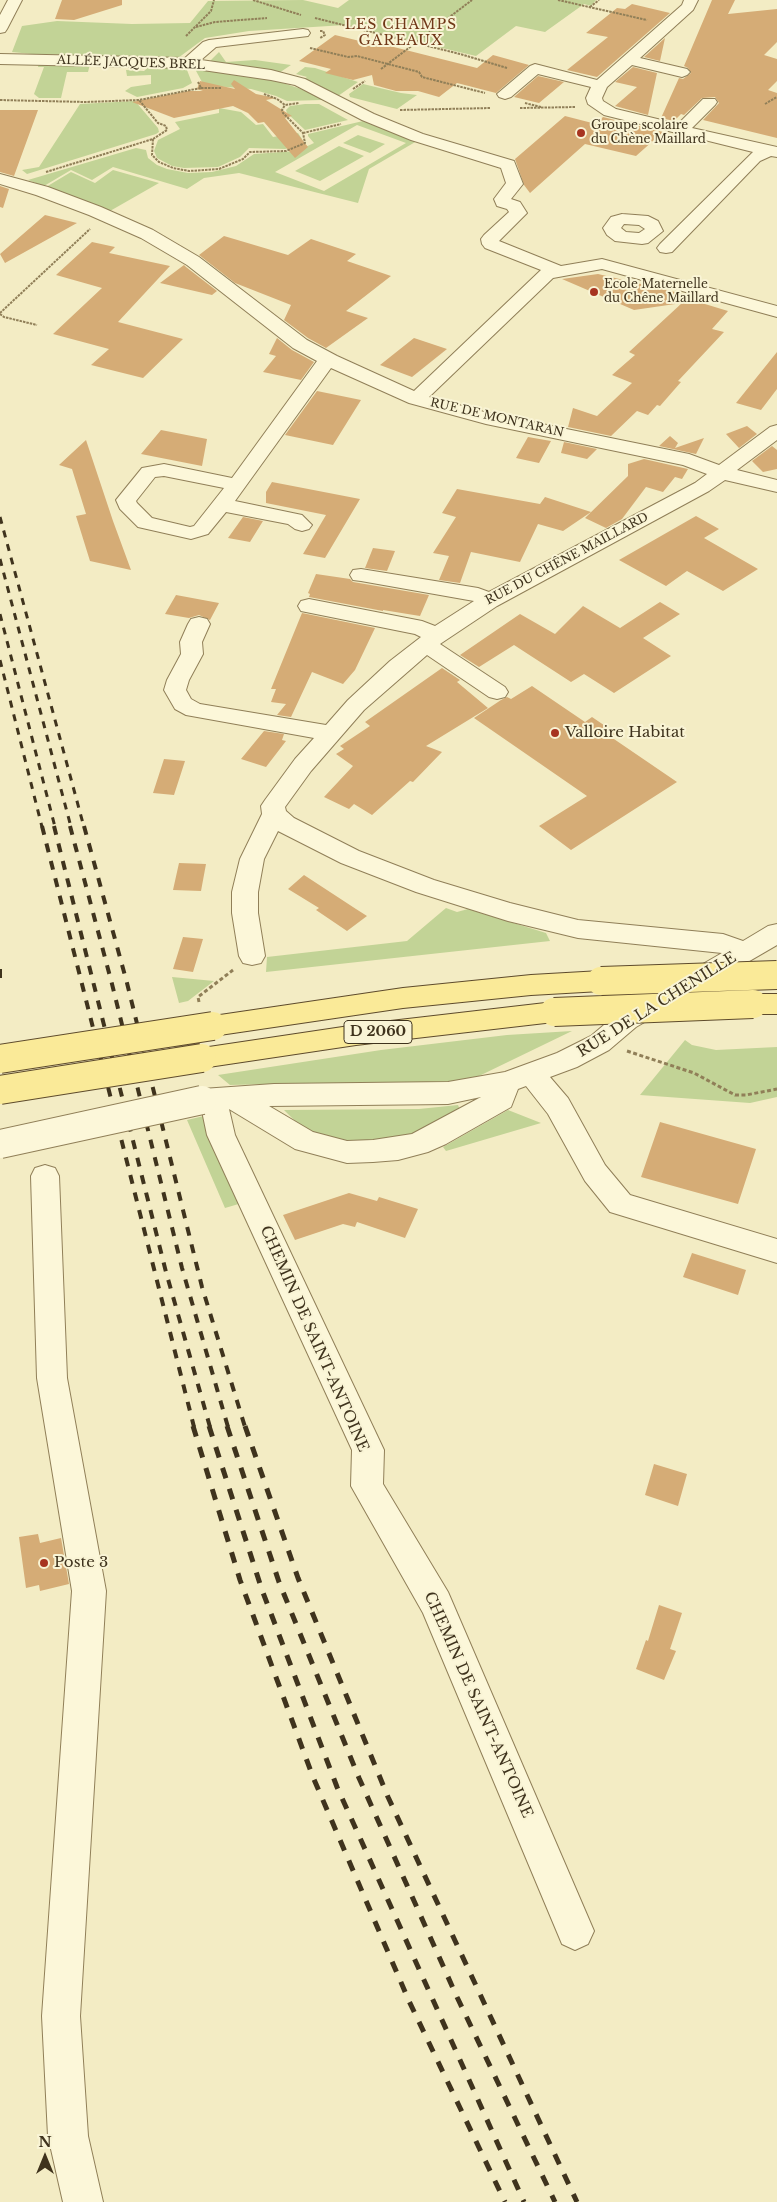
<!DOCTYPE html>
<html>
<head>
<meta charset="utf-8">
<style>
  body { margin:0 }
  #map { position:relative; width:777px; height:2202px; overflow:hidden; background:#f3ecc4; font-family:"Libre Baskerville",serif }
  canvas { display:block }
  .north { position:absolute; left:20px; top:2132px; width:50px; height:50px; -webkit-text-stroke:4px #f9f4d5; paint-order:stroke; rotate:0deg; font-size:14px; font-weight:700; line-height:20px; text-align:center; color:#3f331d }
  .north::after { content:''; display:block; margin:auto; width:18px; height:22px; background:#3f331d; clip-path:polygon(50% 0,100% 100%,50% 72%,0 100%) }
</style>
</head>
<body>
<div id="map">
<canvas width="777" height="2202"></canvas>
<div class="north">N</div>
</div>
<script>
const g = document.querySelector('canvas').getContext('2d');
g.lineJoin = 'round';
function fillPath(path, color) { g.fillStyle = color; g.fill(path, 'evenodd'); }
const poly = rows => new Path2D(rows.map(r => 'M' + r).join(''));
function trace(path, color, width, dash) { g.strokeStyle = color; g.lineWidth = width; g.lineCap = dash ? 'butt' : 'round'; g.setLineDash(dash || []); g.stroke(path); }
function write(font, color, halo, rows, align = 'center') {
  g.font = font + ' "Libre Baskerville",serif'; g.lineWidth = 4; g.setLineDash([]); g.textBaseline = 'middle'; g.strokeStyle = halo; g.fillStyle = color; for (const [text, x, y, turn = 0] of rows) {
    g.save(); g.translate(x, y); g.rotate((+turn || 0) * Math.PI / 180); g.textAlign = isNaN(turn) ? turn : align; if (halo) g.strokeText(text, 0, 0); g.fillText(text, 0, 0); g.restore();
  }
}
const green = poly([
  [303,0,338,8,349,0,596,0,591,6,584,4,545,32,516,26,476,56,345,25,249,31,205,38,178,58,32,54,12,52,22,26,57,21,132,24,190,23,208,1],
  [219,52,226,62,255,60,291,65,279,73,209,62],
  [39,63,90,64,88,72,67,72,61,98,39,98,34,94,44,67,38,67],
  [150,66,183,68,187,70,192,83,183,88,137,97,125,91,131,87,151,84,151,75,127,76,126,70,144,71],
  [305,67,315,68,358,82,338,96,304,79,307,77,296,74],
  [195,69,265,77,301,89,321,98,321,100,287,101,276,96,251,89,215,86,202,82],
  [363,84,401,93,417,95,397,109,350,97,349,94],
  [135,101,158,128,159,132,156,134,27,174,22,170,39,167,80,104],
  [305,104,319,104,348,120,305,130,287,113,286,110,290,106],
  [219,108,241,112,256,125,263,124,273,137,298,133,302,139,301,142,294,147,285,149,249,148,240,157,218,167,184,168,172,166,157,158,154,151,158,140,180,129,175,122,219,113],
  [363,121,417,141,369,169,358,203,239,173,204,178,187,189,113,167,92,180,71,170,44,186,28,180,136,148,146,150,148,158,157,165,167,169,188,173,212,172,236,166,254,154,297,151,314,143,308,136,308,134],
  [357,125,406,143,324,191,275,172],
  [358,135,385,144,370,153,343,143],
  [339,146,364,156,320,181,295,171],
  [113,170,159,183,110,211,46,187,71,172,95,183],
  [446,908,457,912,468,909,546,933,550,941,266,972,267,957,407,941],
  [172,977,214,981,188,1001,179,1003],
  [572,1031,479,1076,451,1082,403,1084,312,1083,230,1085,218,1075,381,1050,507,1035],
  [685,1040,692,1045,716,1050,777,1047,777,1097,750,1103,640,1095],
  [458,1105,460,1110,433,1130,380,1144,328,1141,302,1128,284,1110,419,1109],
  [508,1110,541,1123,446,1151,443,1147],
  [208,1115,242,1203,225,1208,187,1120]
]);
const building = poly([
  [62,0,122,0,122,5,74,20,55,19],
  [712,0,735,0,728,14,777,9,777,42,764,55,777,59,777,81,768,90,777,93,777,138,703,120,719,103,715,97,702,98,684,115,681,114,674,121,661,118,679,78,683,79,691,73,688,68,684,66],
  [632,4,670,13,597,77,567,70,608,37,586,33,617,8,625,9],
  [335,35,368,43,370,41,477,68,493,55,529,65,496,93,457,83,439,97,418,91,396,91,374,85,372,75,353,80,325,73,331,69,299,61],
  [665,38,660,61,644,57],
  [633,67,657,73,648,115,615,106,637,87,615,82],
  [538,76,564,82,539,103,514,97],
  [234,80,256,94,276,98,266,100,292,116,285,118,308,147,295,158,264,122,258,123,248,113,233,106,174,118,132,102,188,91,203,91,197,89,200,81,235,89,231,84],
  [0,110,38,110,14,176,0,172],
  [565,116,596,124,603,117,663,132,636,156,585,144,530,193,524,185,515,159],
  [0,186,9,189,3,208,0,207],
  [45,215,77,223,5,263,0,254],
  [224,236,288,255,311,239,356,254,347,261,391,276,346,311,368,318,326,348,308,338,284,320,291,305,235,283,199,255],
  [92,242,115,247,109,253,170,266,118,322,183,339,143,378,91,365,109,349,53,334,102,288,56,275],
  [184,265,186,267,217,291,212,295,160,283],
  [598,274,701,298,701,301,695,301,728,311,712,329,724,332,678,381,681,382,660,406,657,405,648,415,637,411,611,436,568,427,573,408,597,416,632,383,612,375,635,355,629,352,682,303,634,310,562,279],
  [277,338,292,350,314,362,301,380,263,372,276,356,269,354],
  [414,338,447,349,412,377,380,365],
  [777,352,777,389,761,410,736,403],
  [317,391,361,400,333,445,285,435],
  [747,426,757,434,739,448,726,434],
  [161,430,207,439,202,466,141,454],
  [670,436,678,443,675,448,704,438,696,454,659,446],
  [528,437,551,441,539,463,516,458],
  [86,440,113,521,131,570,90,561,76,516,86,514,72,469,59,465],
  [564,442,597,449,587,459,561,453],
  [772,446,777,450,777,469,763,472,752,461],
  [644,459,688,469,682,479,675,477,663,492,646,487,622,519,606,528,585,518,628,476,628,464],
  [272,482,360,499,325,558,303,554,326,515,266,503,266,492],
  [457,489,540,504,545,497,591,512,563,531,538,524,520,562,471,552,460,583,439,580,449,556,433,553,456,517,442,513],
  [696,516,719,529,704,538,758,569,723,591,687,571,666,586,619,560],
  [243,517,263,521,250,542,228,538],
  [373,548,395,551,387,571,365,568],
  [316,574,350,579,353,582,429,595,420,616,383,610,383,611,309,597,310,594,308,593],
  [176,595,219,603,210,620,199,615,189,618,165,614],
  [660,602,680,614,643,638,671,656,614,693,584,674,571,682,514,645,479,667,460,655,520,614,555,634,583,606,620,628],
  [302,613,375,628,355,670,343,684,312,672,291,717,277,715,286,704,271,702,276,689,271,689],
  [442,668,460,680,457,682,488,708,426,746,442,752,413,782,410,781,372,815,354,804,349,809,324,797,353,766,336,754,344,749,340,746,370,726,365,722],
  [532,686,585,722,592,717,617,734,611,737,677,782,571,850,539,826,587,796,474,718,501,700,507,697,511,699],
  [264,731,284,734,282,740,286,741,266,767,241,759],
  [164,759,185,761,174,795,153,793],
  [179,863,206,864,201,891,173,890],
  [304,875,356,909,367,916,347,931,316,910,319,908,288,889],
  [183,937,203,939,193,972,173,969],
  [660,1122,756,1149,738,1204,641,1177],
  [349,1193,377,1201,379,1197,418,1209,405,1238,357,1222,355,1227,343,1224,295,1240,283,1215],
  [692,1253,746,1270,738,1295,683,1277],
  [654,1464,687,1474,678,1506,645,1495],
  [38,1534,40,1543,61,1538,69,1584,40,1591,39,1585,26,1588,19,1537],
  [659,1605,682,1613,670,1649,676,1651,664,1680,636,1669,646,1640,648,1641]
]);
const pathFar1 = poly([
  [253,0,301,15],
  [558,0,647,20],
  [590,7,599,0],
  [315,18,460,54,507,68],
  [196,27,215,22,267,18],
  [320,31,323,31,325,35,320,38],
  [186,36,211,11,214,0],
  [310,48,348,57,357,56,419,72,422,77,485,93],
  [381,69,472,0],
  [201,88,221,88],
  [353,89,365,81],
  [264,94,277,99,285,105,299,103],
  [0,100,85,102,139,100,201,88,198,82],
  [525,103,541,107],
  [765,104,777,97],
  [520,108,576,107],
  [400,110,491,108],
  [303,133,341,124],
  [153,139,152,155,159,162,173,168,189,171,219,169,243,159,250,152,286,151,305,143,303,133,283,113,282,110,285,105],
  [46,172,153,139,167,130,166,126,158,123,139,100],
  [0,313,90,229],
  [0,314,4,317,37,325]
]);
const path = poly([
  [199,1002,198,997,233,970],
  [627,1051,694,1073,735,1095,746,1095,777,1089]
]);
const minor = poly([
  [8,0,22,0,7,29,5,32,0,33,0,15,8,0],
  [684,0,698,0,693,10,640,58,687,69,690,72,687,75,682,77,632,65,607,87,602,98,603,101,616,109,678,124,703,99,715,99,717,102,715,105,692,128,777,147,777,157,771,156,760,161,672,252,666,253,660,252,657,248,660,244,753,152,604,115,588,104,586,98,591,87,538,74,511,97,505,99,499,97,497,94,530,66,535,64,597,80,682,5,684,0],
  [303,29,308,30,310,33,308,36,216,47,201,60,271,70,305,79,374,114,423,134,514,161,523,184,511,199,520,202,527,213,499,241,561,266,602,259,777,306,777,317,602,269,553,278,429,397,488,413,689,454,719,465,770,427,777,425,777,440,737,470,777,480,777,492,725,480,709,491,497,606,440,644,505,687,508,692,505,697,497,699,489,697,427,655,364,710,311,771,285,807,286,811,294,818,359,851,434,880,510,903,578,920,723,934,743,941,768,926,777,924,777,945,636,1027,609,1050,577,1067,550,1077,568,1098,605,1165,630,1195,777,1239,777,1263,610,1212,585,1181,548,1114,526,1086,518,1089,511,1107,446,1144,428,1152,398,1160,373,1162,347,1163,295,1149,229,1109,235,1135,384,1450,383,1484,448,1592,594,1931,588,1944,575,1950,562,1944,423,1613,351,1486,352,1450,207,1135,202,1111,192,1108,188,1100,192,1092,202,1089,274,1084,448,1082,505,1072,557,1053,591,1036,618,1013,722,953,578,938,508,921,416,892,341,863,278,831,264,859,258,892,258,913,265,956,261,963,252,965,243,963,239,956,232,913,232,892,240,859,262,814,261,806,265,800,295,759,314,738,186,715,175,709,164,690,167,680,181,654,180,642,188,624,191,619,199,617,207,619,210,624,202,642,203,654,189,680,186,690,191,699,200,704,326,725,348,700,390,661,421,637,415,634,301,611,298,606,301,601,309,599,422,621,435,626,474,601,361,581,353,580,350,575,353,570,361,569,478,588,489,592,695,483,707,474,683,465,486,424,409,403,331,368,235,501,302,515,312,525,309,529,302,531,295,529,288,524,226,512,208,534,191,539,138,527,120,509,116,500,142,468,164,464,232,478,317,361,293,348,187,265,141,238,89,215,36,195,0,184,0,174,48,187,101,207,153,230,199,257,307,340,337,356,414,391,541,270,485,248,482,244,481,239,484,235,509,212,507,209,497,206,494,199,506,183,501,168,411,140,362,120,295,85,271,80,189,68,0,64,0,54,185,58,203,42,209,40,303,29],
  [164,476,224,488,194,526,190,527,152,518,137,503,136,501,155,477,164,476],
  [481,1097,412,1134,373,1140,347,1141,313,1132,269,1106,448,1104,481,1097],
  [622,214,648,216,658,221,663,231,648,243,642,244,615,241,607,235,603,228,611,217,622,214],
  [624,224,639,225,645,229,639,233,626,232,621,228,624,224],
  [45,1165,55,1168,59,1176,67,1378,106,1591,80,2016,88,2136,103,2202,63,2202,48,2136,42,2016,72,1591,37,1378,31,1176,35,1168,45,1165]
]);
const major = poly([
  [601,971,610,974,614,981,610,988,601,991,531,995,403,1008,213,1036,204,1033,200,1026,204,1019,213,1016,403,988,531,975,601,971],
  [753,994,777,994,777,1014,753,1014,744,1011,740,1004,744,997,753,994],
  [554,1002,563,1005,567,1012,563,1019,554,1022,356,1045,202,1068,192,1065,189,1058,192,1051,202,1048,356,1025,554,1002]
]);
const railFar2 = poly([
  [0,517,84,827],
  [0,559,71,827],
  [0,614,55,827],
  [0,660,42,827]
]);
const railFar1 = poly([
  [42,826,194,1427],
  [54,826,166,1272,210,1427],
  [70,826,112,984,182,1268,228,1427],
  [84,826,127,983,202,1287,245,1427],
  [0,969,0,978]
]);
const rail = poly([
  [193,1426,240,1580,313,1777,409,2001,505,2202],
  [209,1426,262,1590,337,1787,524,2202],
  [227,1426,279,1582,359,1778,457,1997,555,2202],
  [245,1426,298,1578,388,1797,577,2202]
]);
const minorBridge = poly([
  [0,1144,202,1100]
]);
const majorBridge = poly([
  [601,981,777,975],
  [554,1012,753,1004],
  [0,1059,213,1026],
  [0,1090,202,1058]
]);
const markers = [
  [581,133,5,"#a73420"],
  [594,292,5,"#a73420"],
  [555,733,5,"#a73420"],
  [44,1563,5,"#a73420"]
];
const farStreetnames = [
  ["ALLÉE JACQUES BREL",131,63,2],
  ["RUE DE MONTARAN",497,418,13],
  ["RUE DU CHÊNE MAILLARD",567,559,-28]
];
const farPoinames = [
  ["Groupe scolaire",591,126],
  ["du Chène Maillard",591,140],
  ["Ecole Maternelle",604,285],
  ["du Chêne Maillard",604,299]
];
const farNeighbourhoodnames = [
  ["LES CHAMPS",401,25],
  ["GAREAUX",401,41]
];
const shields = [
  [378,1032,68]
];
const shieldNames = [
  ["D 2060",378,1032]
];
const poiNames = [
  ["Valloire Habitat",565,733],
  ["Poste 3",54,1563]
];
const streetNames = [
  ["RUE DE LA CHENILLE",657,1005,-32],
  ["CHEMIN DE SAINT-ANTOINE",314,1339,66],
  ["CHEMIN DE SAINT-ANTOINE",478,1705,66]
];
fillPath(green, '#c2d396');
fillPath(building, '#d5ac76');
trace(minor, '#907f58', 2);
trace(major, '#5e4b2c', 2);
trace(pathFar1, '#907f58', 2, [2.5, 1]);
trace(path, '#907f58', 3, [4, 2.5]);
fillPath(minor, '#fcf7d9');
fillPath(major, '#faea98');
trace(railFar2, '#3f331d', 3, [7, 7]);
trace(railFar1, '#3f331d', 4, [9, 9]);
trace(rail, '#3f331d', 5, [11, 11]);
trace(minorBridge, '#907f58', 30, []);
trace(majorBridge, '#5e4b2c', 30, []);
trace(minorBridge, '#fcf7d9', 28);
trace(majorBridge, '#faea98', 28);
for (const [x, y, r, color] of markers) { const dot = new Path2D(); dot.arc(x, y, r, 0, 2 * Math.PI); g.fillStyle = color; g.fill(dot); trace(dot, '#f9f4d5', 2); }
write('12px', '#3f331d', '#f9f4d5', farStreetnames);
write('12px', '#3f331d', '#f9f4d5', farPoinames, 'left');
g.letterSpacing = '1px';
write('14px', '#703818', '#f9f4d5', farNeighbourhoodnames);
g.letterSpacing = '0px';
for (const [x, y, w] of shields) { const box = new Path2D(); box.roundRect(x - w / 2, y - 11.5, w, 23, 4); g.fillStyle = '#f9f4d5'; g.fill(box); trace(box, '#3f331d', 1); }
write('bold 14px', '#3f331d', null, shieldNames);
write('15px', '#3f331d', '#f9f4d5', poiNames, 'left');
write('15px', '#3f331d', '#f9f4d5', streetNames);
</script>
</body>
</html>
